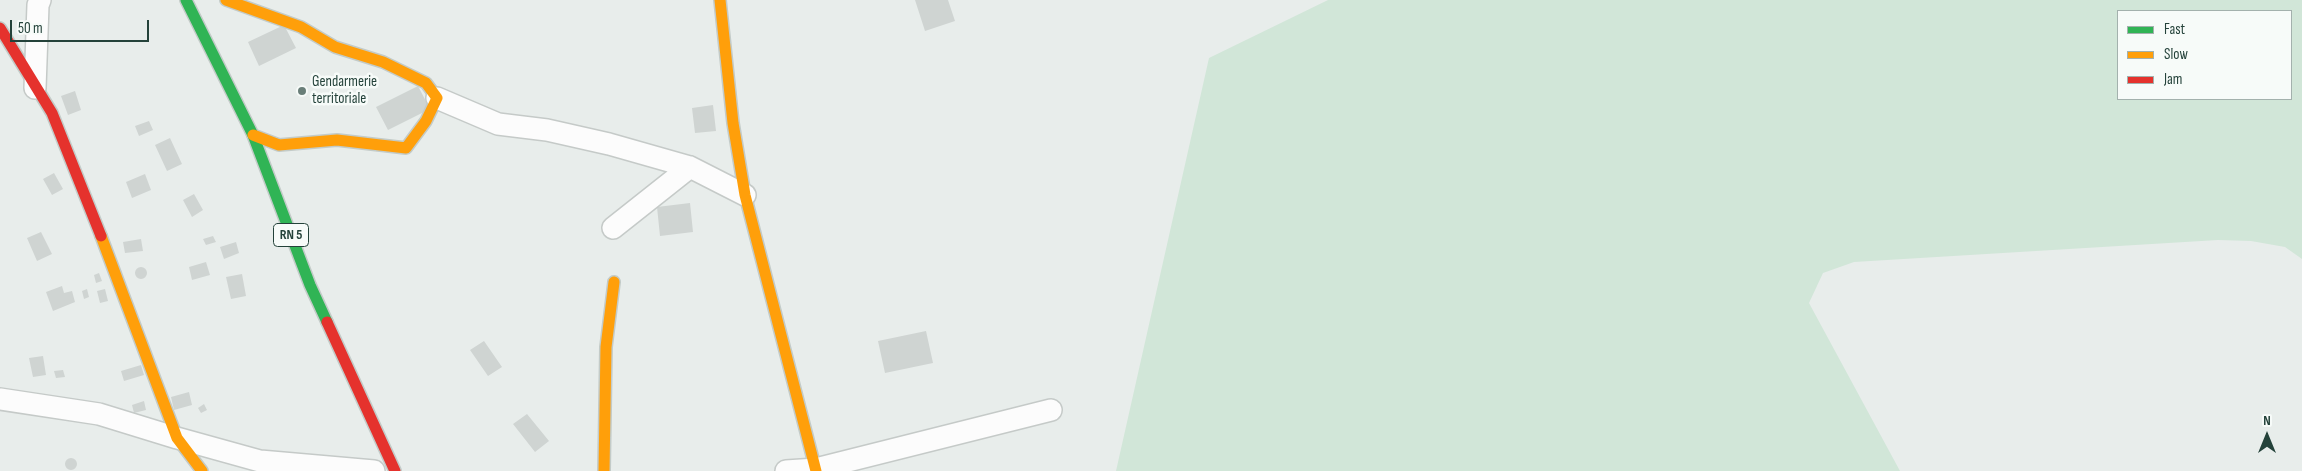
<!DOCTYPE html>
<html>
<head>
<meta charset="utf-8">
<style>
  body { margin:0 }
  #map { position:relative; width:2302px; height:471px; overflow:hidden; background:#e8edeb; font-family:"Sofia Sans Condensed",sans-serif }
  canvas { display:block }
  .legend { position:absolute; left:2117px; top:10px; width:175px; height:90px; box-sizing:border-box; background:#f7fbf9; border:1px solid #a3b1ad; margin:0; padding:6px 9px; list-style:none; font-size:15px; color:#24423a }
  .legend li { display:flex; align-items:center; gap:10px; height:25px }
  .legend b { width:25px; border:1px solid #a3b1ad }
  .north { position:absolute; left:2242px; top:411px; width:50px; height:50px; -webkit-text-stroke:4px #f7fbf9; paint-order:stroke; rotate:0deg; font-size:14px; font-weight:700; line-height:20px; text-align:center; color:#24423a }
  .north::after { content:''; display:block; margin:auto; width:18px; height:22px; background:#24423a; clip-path:polygon(50% 0,100% 100%,50% 72%,0 100%) }
  .scale { position:absolute; left:10px; top:20px; width:139px; height:22px; box-sizing:border-box; border:2px solid #24423a; border-top:0; padding-left:6px; font-size:15px; line-height:18px; white-space:nowrap; color:#24423a; -webkit-text-stroke:4px #f7fbf9; paint-order:stroke }
</style>
</head>
<body>
<div id="map">
<canvas width="2302" height="471"></canvas>
<ul class="legend">
<li><b style="height:6px;background:#30b455"></b>Fast</li>
<li><b style="height:6px;background:#ff9f0a"></b>Slow</li>
<li><b style="height:6px;background:#e5322d"></b>Jam</li>
</ul>
<div class="north">N</div>
<div class="scale">50 m</div>
</div>
<script>
const g = document.querySelector('canvas').getContext('2d');
g.lineJoin = 'round';
function fillPath(path, color) { g.fillStyle = color; g.fill(path, 'evenodd'); }
const poly = rows => new Path2D(rows.map(r => 'M' + r).join(''));
function trace(path, color, width, dash) { g.strokeStyle = color; g.lineWidth = width; g.lineCap = dash ? 'butt' : 'round'; g.setLineDash(dash || []); g.stroke(path); }
function write(font, color, halo, rows, align = 'center') {
  g.font = font + ' "Sofia Sans Condensed",sans-serif'; g.lineWidth = 5; g.setLineDash([]); g.textBaseline = 'middle'; g.strokeStyle = halo; g.fillStyle = color; for (const [text, x, y, turn = 0] of rows) {
    g.save(); g.translate(x, y); g.rotate((+turn || 0) * Math.PI / 180); g.textAlign = isNaN(turn) ? turn : align; if (halo) g.strokeText(text, 0, 0); g.fillText(text, 0, 0); g.restore();
  }
}
const green = poly([
  [1328,0,2302,0,2302,259,2285,247,2251,241,2218,240,1854,262,1823,273,1809,303,1900,471,1116,471,1209,58],
  [2118,11,2291,11,2291,99,2118,99]
]);
const building = poly([
  [915,0,948,0,955,21,925,31],
  [284,25,296,48,259,66,248,42],
  [418,86,430,109,388,130,376,107],
  [75,91,81,110,68,115,61,96],
  [713,105,716,131,695,133,692,108],
  [149,121,153,130,139,136,135,126],
  [170,138,182,164,167,171,155,145],
  [54,173,63,189,52,195,43,179],
  [145,174,151,190,132,198,126,182],
  [194,194,203,210,192,217,183,200],
  [690,203,693,232,660,236,657,207],
  [41,232,52,254,37,261,27,238],
  [213,236,216,242,206,245,203,239],
  [141,239,143,251,125,253,123,242],
  [236,242,239,253,224,259,220,247],
  [206,262,210,275,192,280,189,267],
  '135 273a6 6 0 1 1 12 0a6 6 0 1 1-12 0Z',
  [99,273,102,281,96,283,94,275],
  [242,274,246,296,231,299,226,277],
  [62,286,64,293,72,291,75,302,53,311,46,292],
  [87,289,89,297,84,299,82,291],
  [105,289,108,301,100,303,97,291],
  [926,331,933,363,885,373,878,341],
  [484,341,502,367,488,376,470,350],
  [43,356,46,375,33,377,29,358],
  [141,365,144,375,124,381,121,371],
  [63,370,65,377,56,378,54,371],
  [189,392,192,405,174,410,171,397],
  [144,401,146,410,134,413,132,405],
  [204,404,207,410,201,413,198,408],
  [527,414,549,441,535,452,513,424],
  '65 464a6 6 0 1 1 12 0a6 6 0 1 1-12 0Z'
]);
const street = poly([
  [35,88,38,5,40,0],
  [437,98,498,124,547,130,609,144,690,167],
  [613,228,690,167,745,195],
  [0,399,99,414,177,438,260,461,374,471],
  [786,471,816,469,1051,410]
]);
const fast = poly([
  [186,0,253,135,310,285,327,322]
]);
const slow = poly([
  [226,0,301,27,335,47,383,62,426,83,437,98,426,121,406,148,337,140,279,145,253,135],
  [720,0,733,123,745,195,816,471],
  [101,236,177,438,202,471],
  [604,471,606,347,614,282]
]);
const jam = poly([
  [0,28,52,113,101,236],
  [327,322,395,471]
]);
const markers = [
  [302,91,5,"#697e78"]
];
const shields = [
  [291,235,35]
];
const shieldNames = [
  ["RN 5",291,235]
];
const poiNames = [
  ["Gendarmerie",312,82],
  ["territoriale",312,99]
];
fillPath(green, '#d1e6d8');
fillPath(building, '#cfd4d2');
trace(street, '#c5cac8', 24);
trace(fast, '#c3cbc8', 14);
trace(slow, '#c3cbc8', 14);
trace(jam, '#c3cbc8', 14);
trace(street, '#fcfcfc', 21);
trace(fast, '#30b455', 11);
trace(slow, '#ff9f0a', 11);
trace(jam, '#e5322d', 11);
for (const [x, y, r, color] of markers) { const dot = new Path2D(); dot.arc(x, y, r, 0, 2 * Math.PI); g.fillStyle = color; g.fill(dot); trace(dot, '#f7fbf9', 2); }
for (const [x, y, w] of shields) { const box = new Path2D(); box.roundRect(x - w / 2, y - 11.5, w, 23, 4); g.fillStyle = '#f7fbf9'; g.fill(box); trace(box, '#24423a', 1); }
write('bold 14px', '#24423a', null, shieldNames);
write('15px', '#24423a', '#f7fbf9', poiNames, 'left');
</script>
</body>
</html>
